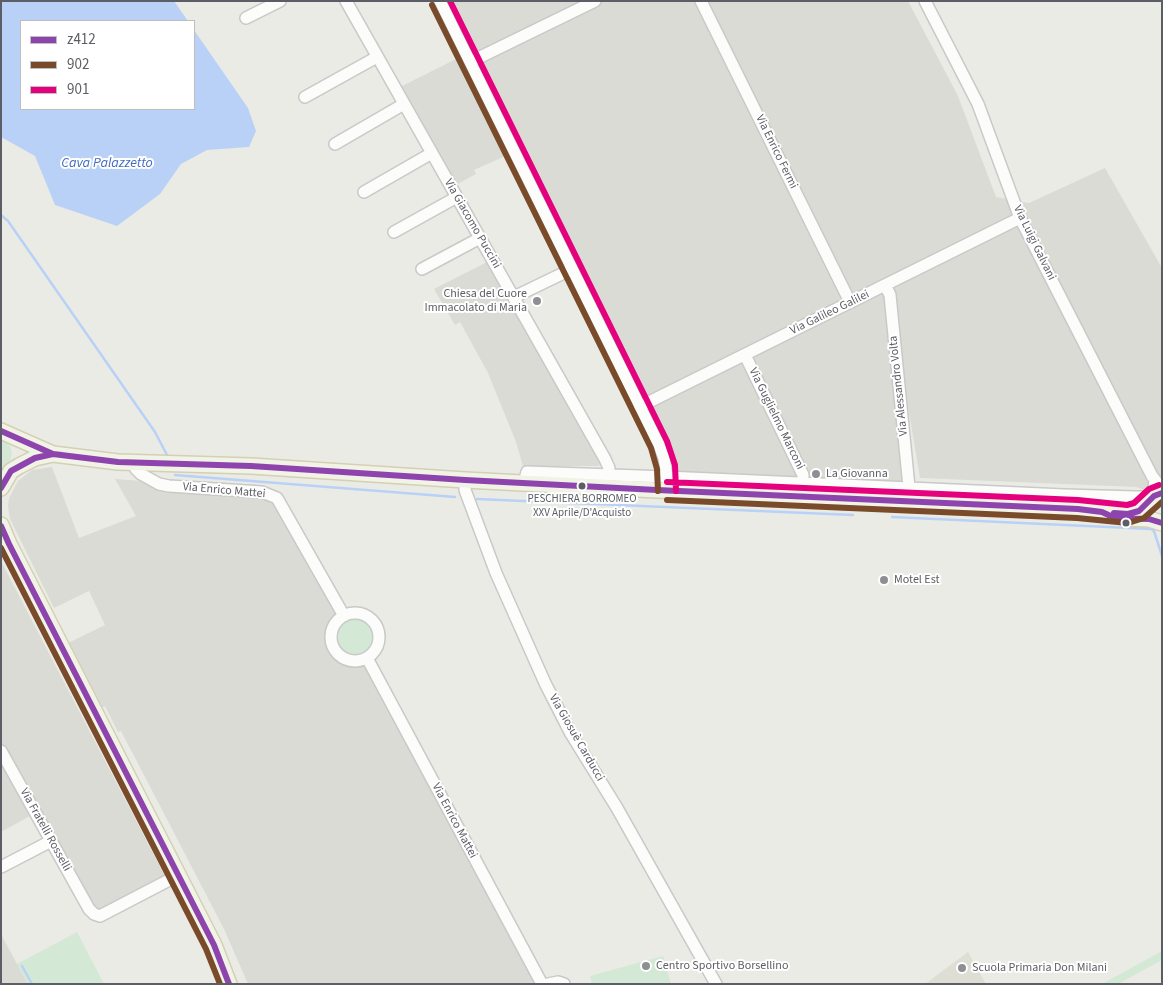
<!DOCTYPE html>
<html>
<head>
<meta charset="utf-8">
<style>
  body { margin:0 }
  #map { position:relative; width:1163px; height:985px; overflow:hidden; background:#ebebe6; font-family:"Source Sans 3",sans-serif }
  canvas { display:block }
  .frame { position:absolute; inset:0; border:2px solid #5b5e64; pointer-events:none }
  .legend { position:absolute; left:20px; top:20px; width:175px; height:90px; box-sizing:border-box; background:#fff; border:1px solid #bdbfc1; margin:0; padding:6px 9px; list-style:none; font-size:15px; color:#5b5e64 }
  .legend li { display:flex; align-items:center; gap:10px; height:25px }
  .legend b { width:25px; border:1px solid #bdbfc1 }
</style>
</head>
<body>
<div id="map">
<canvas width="1163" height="985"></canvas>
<div class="frame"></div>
<ul class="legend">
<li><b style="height:6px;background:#8e44ad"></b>z412</li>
<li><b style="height:6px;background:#7a4b2a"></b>902</li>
<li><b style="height:6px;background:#e5007d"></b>901</li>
</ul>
</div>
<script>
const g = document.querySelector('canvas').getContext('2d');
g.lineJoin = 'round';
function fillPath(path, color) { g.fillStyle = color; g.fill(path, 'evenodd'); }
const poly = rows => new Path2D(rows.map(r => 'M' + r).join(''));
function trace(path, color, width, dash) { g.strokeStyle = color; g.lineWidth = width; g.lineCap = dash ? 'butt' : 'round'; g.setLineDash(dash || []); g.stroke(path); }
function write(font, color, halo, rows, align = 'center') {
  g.font = font + ' "Source Sans 3",sans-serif'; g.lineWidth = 4; g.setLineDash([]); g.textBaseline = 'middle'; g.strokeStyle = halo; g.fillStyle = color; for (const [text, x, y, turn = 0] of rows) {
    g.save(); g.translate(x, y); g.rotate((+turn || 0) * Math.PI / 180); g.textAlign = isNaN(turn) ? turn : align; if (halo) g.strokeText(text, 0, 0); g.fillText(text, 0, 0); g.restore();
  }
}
const industrial = poly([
  [442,1,908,1,958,96,996,197,1029,203,1105,168,1162,268,1162,487,1147,491,1136,487,920,478,891,304,904,482,646,476,654,471,657,463,659,445],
  [462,56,510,154,474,170,476,174,454,186,400,87],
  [489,261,602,460,599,466,562,466,561,469,523,466,516,442,488,373,460,322,455,325,434,289],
  [52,467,79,538,136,516,115,479,264,490,274,493,346,610,365,610,373,613,380,620,385,637,383,645,373,661,539,984,248,984,224,929,121,731,118,732,105,706,101,708,68,643,105,625,89,591,54,608,10,519,8,506,9,498,18,481,32,470],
  [1,561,166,878,100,912,95,912,39,811,1,832],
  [1,934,17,964,28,984,1,984]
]);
const education = poly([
  [968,952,986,984,925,984]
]);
const green = poly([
  [1,437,10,446,12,453,9,467,1,474],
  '338 636a18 18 0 1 1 36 0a18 18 0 1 1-36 0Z',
  [77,932,104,984,28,984,17,964],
  [1162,951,1162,960,1118,984,1102,984],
  [663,956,671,984,592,984,590,976]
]);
const water = poly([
  [1,1,174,1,188,21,21,21,21,109,194,109,194,30,248,108,256,131,249,147,207,150,181,164,160,194,117,226,55,205,35,156,1,137]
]);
const stream = poly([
  [1,215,8,221,155,432,167,455],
  [175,475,455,497],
  [477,499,853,515],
  [892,517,1151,529,1154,531,1162,556],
  [22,966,32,984]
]);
const minor = poly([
  [346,1,605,459,609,468,608,475],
  [440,1,659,445,664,458,668,482],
  [701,1,850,302],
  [925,1,978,104,1020,218,1152,476,1159,485],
  [246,18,280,1],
  [470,62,595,1],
  [305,97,377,57],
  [335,144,404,104],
  [364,192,432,153],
  [394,232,457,197],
  [422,269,480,238],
  [885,285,890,295,909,487],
  [514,297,572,269],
  [745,355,803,475,803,484],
  [639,407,1020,218],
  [133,463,136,469,141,474,159,484,169,486,262,492,277,498,344,616],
  [465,480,465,490,496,573,545,683,570,732,617,808,716,984],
  [524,483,527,472,667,477,1064,495,1136,497,1153,497,1155,480],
  '331 637a24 24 0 1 1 48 0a24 24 0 1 1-48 0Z',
  [367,658,542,984],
  [1,751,89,909,94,914,100,916,173,878],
  [1,867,51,841],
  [548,984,558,982,564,984]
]);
const major = poly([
  [1,431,53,454,118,462,251,466,465,480,657,490,1078,509,1128,514,1139,511,1154,496,1162,493],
  [1,488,11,471,19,466,35,458,53,454],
  [1127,518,1149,519,1162,523],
  [1,525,9,544,214,945,229,984]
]);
const bus1 = poly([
  [1,431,53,454,62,455],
  [1,488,11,471,35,458,53,454,118,462,251,466,465,480,657,490,1078,509,1102,512,1115,518,1149,519,1162,523],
  [1114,513,1128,514,1139,511,1154,496,1162,493],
  [1,526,9,544,214,945,229,984]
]);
const bus2 = poly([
  [432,5,651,448,657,469,658,491],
  [667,500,1077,518,1128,523,1144,518,1162,502],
  [1,548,206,949,220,984]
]);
const bus3 = poly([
  [450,1,667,441,675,465,676,491],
  [667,482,1078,500,1127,505,1134,503,1149,489,1159,485]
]);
const markers = [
  [537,301,5,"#8d8f92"],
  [816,474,5,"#8d8f92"],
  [582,486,4.5,"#5b5e64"],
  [1126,523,4.5,"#5b5e64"],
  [884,580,5,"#8d8f92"],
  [646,966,5,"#8d8f92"],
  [962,968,5,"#8d8f92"]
];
const busNames = [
  ["PESCHIERA BORROMEO",582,500],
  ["XXV Aprile/D'Acquisto",582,514]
];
const streetNames = [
  ["Via Enrico Fermi",776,152,64],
  ["Via Giacomo Puccini",472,224,60],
  ["Via Luigi Galvani",1034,243,64],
  ["Via Galileo Galilei",830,313,-26],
  ["Via Alessandro Volta",899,386,-96],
  ["Via Guglielmo Marconi",776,419,64],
  ["Via Enrico Mattei",224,491,5],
  ["Via Giosuè Carducci",576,738,60],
  ["Via Enrico Mattei",454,821,62],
  ["Via Fratelli Rosselli",45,830,61]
];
const poiNames = [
  ["Chiesa del Cuore",527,294,"right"],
  ["Immacolato di Maria",527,308,"right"],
  ["La Giovanna",826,474],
  ["Motel Est",894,580],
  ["Centro Sportivo Borsellino",656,966],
  ["Scuola Primaria Don Milani",972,968]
];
const waterNames = [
  ["Cava Palazzetto",107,164]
];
fillPath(industrial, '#dbdbd6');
fillPath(education, '#dfded5');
fillPath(green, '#d3e8d5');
fillPath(water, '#b9d1f7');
trace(stream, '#b9d1f7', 2.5);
trace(minor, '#c8c9c8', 14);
trace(major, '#d3d0b4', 18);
trace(minor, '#fcfcfb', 11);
trace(major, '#f2f3e7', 15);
trace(bus1, '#8e44ad', 6);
trace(bus2, '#7a4b2a', 6);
trace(bus3, '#e5007d', 6);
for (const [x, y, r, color] of markers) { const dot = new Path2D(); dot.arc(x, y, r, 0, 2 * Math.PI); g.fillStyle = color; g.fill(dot); trace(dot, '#fff', 2); }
write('11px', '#5b5e64', '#fff', busNames);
write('12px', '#5b5e64', '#fff', streetNames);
write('12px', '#5b5e64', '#fff', poiNames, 'left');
write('italic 14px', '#456cc2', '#fff', waterNames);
</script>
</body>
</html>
